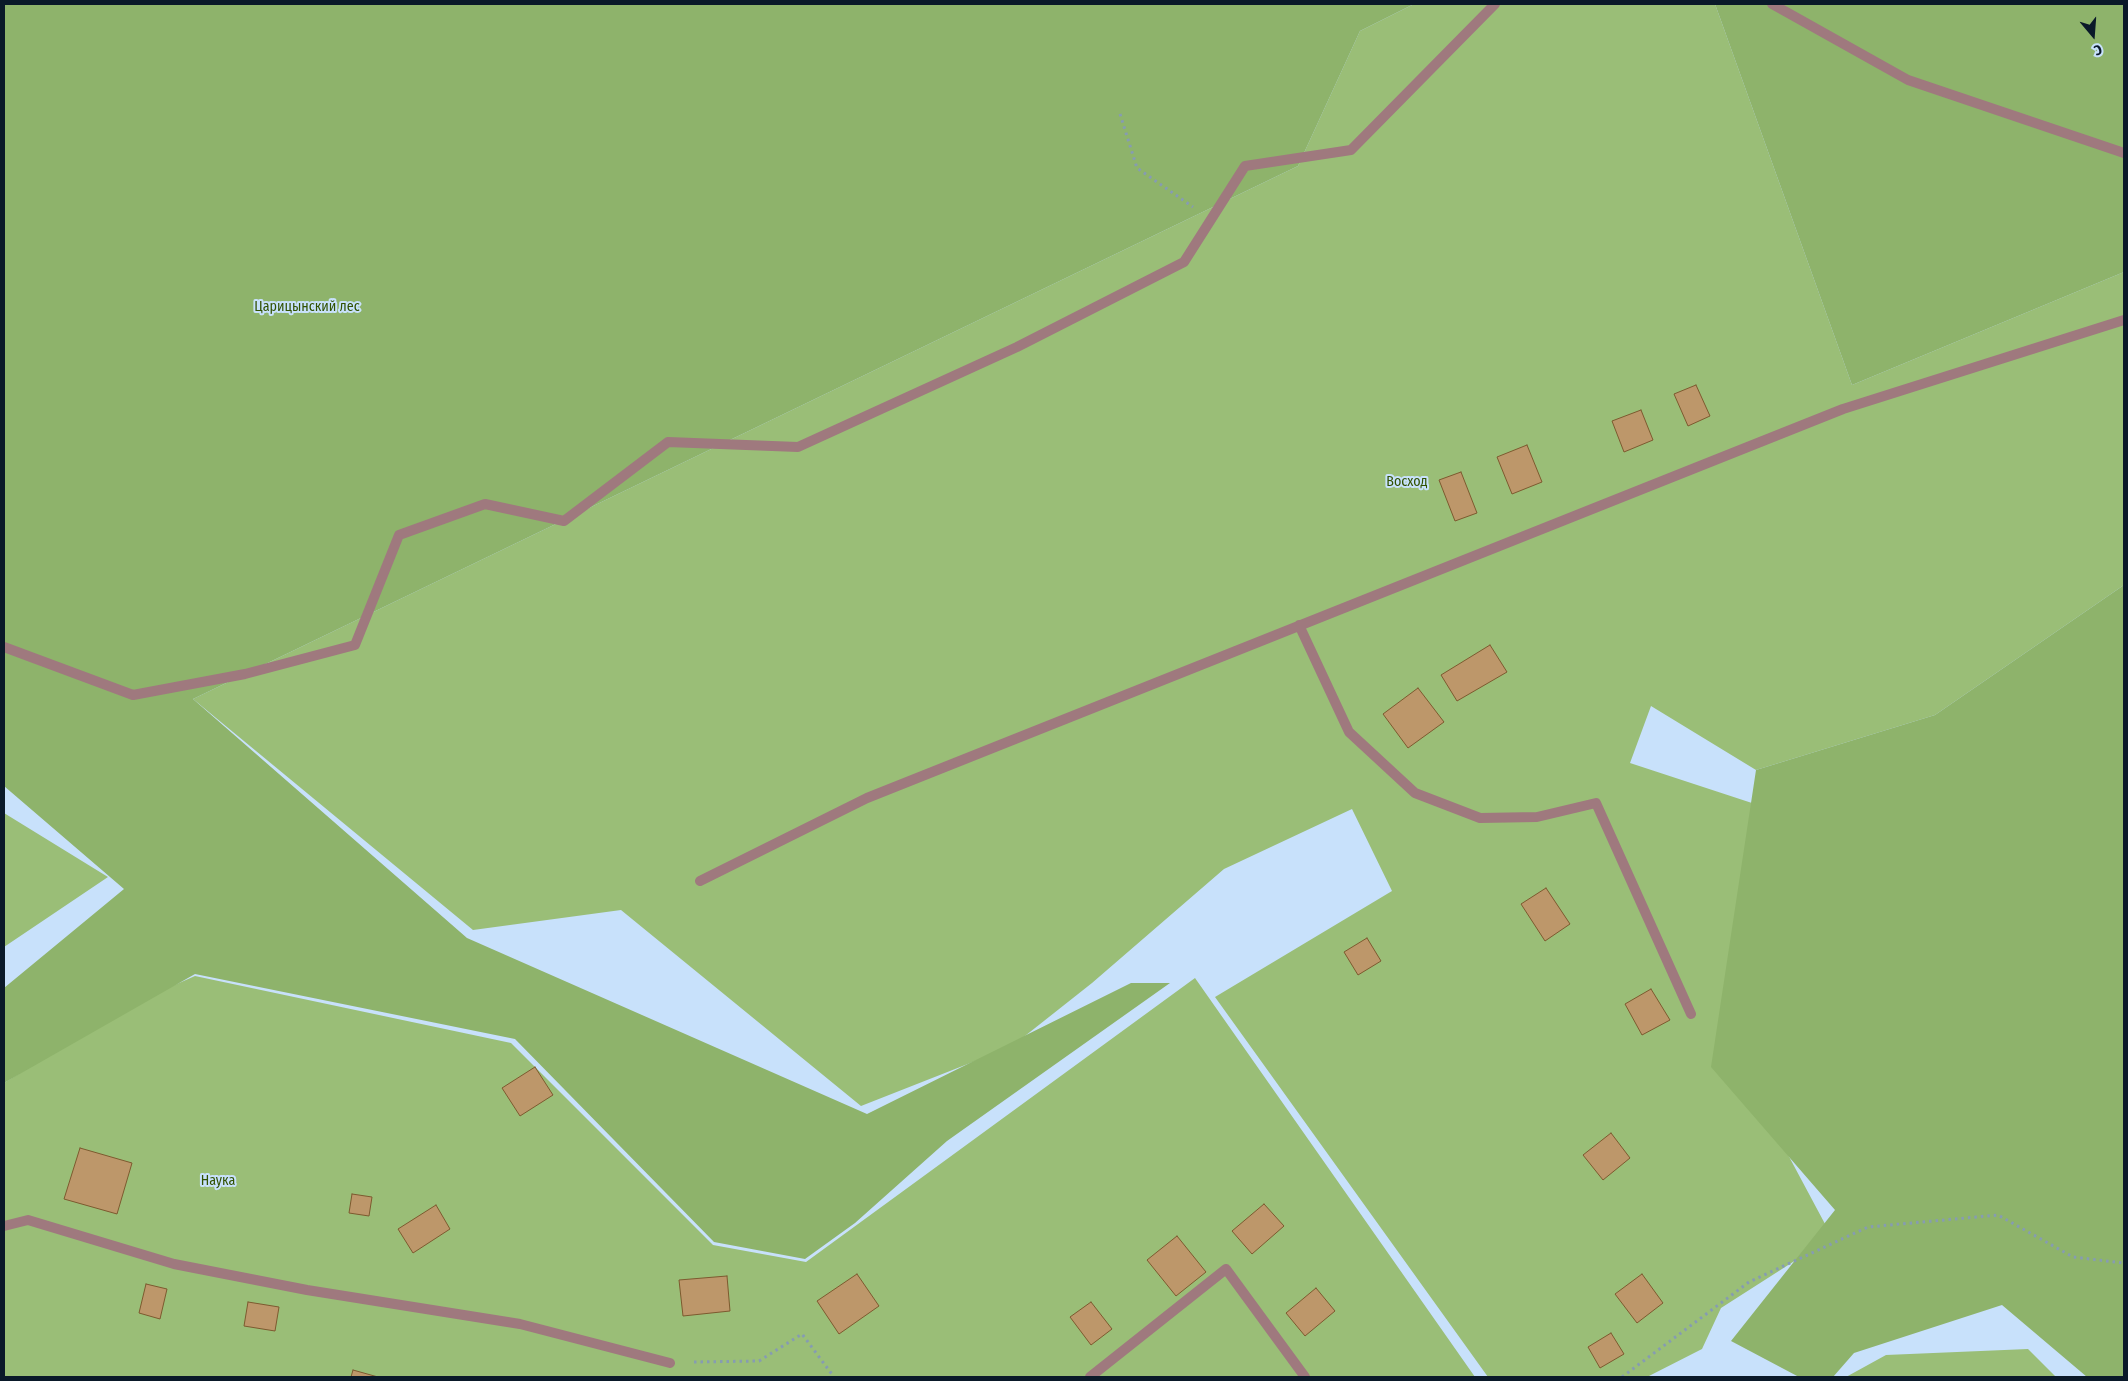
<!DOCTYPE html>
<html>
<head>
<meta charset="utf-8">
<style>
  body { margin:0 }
  #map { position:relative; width:2128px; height:1381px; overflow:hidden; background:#c8e1fb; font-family:"Fira Sans Condensed",sans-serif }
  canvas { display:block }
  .frame { position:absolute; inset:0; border:5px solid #0a1929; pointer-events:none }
  .north { position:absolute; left:2068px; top:10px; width:50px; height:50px; -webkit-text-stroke:4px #c8e1fb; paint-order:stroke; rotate:162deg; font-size:14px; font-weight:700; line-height:20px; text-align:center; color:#0a1929 }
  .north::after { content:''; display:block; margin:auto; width:18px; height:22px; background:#0a1929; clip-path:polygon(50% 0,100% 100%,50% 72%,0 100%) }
</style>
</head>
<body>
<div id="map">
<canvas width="2128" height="1381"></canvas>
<div class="frame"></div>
<div class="north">С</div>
</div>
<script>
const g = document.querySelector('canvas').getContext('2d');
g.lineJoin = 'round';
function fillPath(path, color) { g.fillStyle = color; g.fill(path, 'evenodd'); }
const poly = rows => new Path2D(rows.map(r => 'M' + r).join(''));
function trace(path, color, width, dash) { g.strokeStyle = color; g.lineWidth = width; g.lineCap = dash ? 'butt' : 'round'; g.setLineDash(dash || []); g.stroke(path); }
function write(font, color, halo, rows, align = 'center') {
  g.font = font + ' "Fira Sans Condensed",sans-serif'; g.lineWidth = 4; g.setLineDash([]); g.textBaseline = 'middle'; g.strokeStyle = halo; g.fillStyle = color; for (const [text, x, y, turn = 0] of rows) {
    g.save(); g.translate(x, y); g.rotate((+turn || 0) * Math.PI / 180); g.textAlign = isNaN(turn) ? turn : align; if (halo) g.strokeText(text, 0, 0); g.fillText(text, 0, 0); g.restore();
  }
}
const green = poly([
  [1414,4,1715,4,1852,385,2124,272,2124,585,1935,715,1756,770,1651,706,1630,763,1758,805,1755,1093,1832,1237,1721,1308,1702,1349,1647,1377,1488,1377,1215,997,1392,891,1352,809,1224,869,1092,983,1011,1047,861,1106,621,910,473,930,193,699,1298,166,1360,31],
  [4,813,108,877,4,947],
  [195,976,511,1043,713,1245,806,1262,1195,978,1475,1377,4,1377,4,1083,136,1002],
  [2028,1349,2056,1377,1846,1377,1886,1355]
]);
const forest = poly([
  [4,4,1414,4,1360,31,1298,166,193,699,467,938,867,1114,1131,983,1170,983,947,1141,855,1223,805,1259,714,1242,515,1039,195,974,4,1083,4,988,124,889,4,786],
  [1715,4,2124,4,2124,272,1852,385],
  [2124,585,2124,1377,2087,1377,2002,1305,1854,1353,1833,1377,1799,1377,1731,1341,1835,1210,1711,1067,1756,770,1935,715]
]);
const building = poly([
  [1696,385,1710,416,1688,426,1674,394,1696,385],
  [1641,410,1653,440,1624,452,1612,421,1641,410],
  [1527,445,1542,482,1512,494,1497,457,1527,445],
  [1461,472,1477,513,1455,521,1439,480,1461,472],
  [1490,645,1507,672,1457,701,1441,675,1490,645],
  [1418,688,1444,722,1408,748,1383,714,1418,688],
  [1546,888,1570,924,1545,941,1521,904,1546,888],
  [1367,938,1381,961,1358,975,1344,952,1367,938],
  [1651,989,1670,1020,1642,1035,1625,1004,1651,989],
  [535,1067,553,1095,520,1116,502,1088,535,1067],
  [1611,1133,1630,1158,1603,1180,1583,1155,1611,1133],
  [80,1148,132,1163,117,1214,64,1199,80,1148],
  [352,1194,372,1197,369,1216,349,1213,352,1194],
  [1264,1204,1284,1226,1252,1254,1232,1231,1264,1204],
  [436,1205,450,1229,413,1253,398,1229,436,1205],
  [1177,1236,1206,1272,1176,1296,1147,1260,1177,1236],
  [857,1274,879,1306,839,1334,817,1301,857,1274],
  [1642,1274,1663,1303,1637,1323,1615,1294,1642,1274],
  [727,1276,730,1311,683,1316,679,1280,727,1276],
  [146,1284,167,1289,160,1319,139,1313,146,1284],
  [1316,1288,1335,1311,1305,1336,1286,1313,1316,1288],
  [248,1302,279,1307,275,1331,244,1326,248,1302],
  [1091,1302,1112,1329,1091,1345,1070,1317,1091,1302],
  [1611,1333,1624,1354,1600,1368,1588,1347,1611,1333],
  [353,1370,378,1377,351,1377,353,1370]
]);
const path = poly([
  [1120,114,1137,168,1193,207],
  [694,1362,759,1361,802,1334,834,1377],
  [1622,1377,1749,1282,1868,1227,1998,1215,2073,1257,2124,1263]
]);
const lane = poly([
  [1772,4,1908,80,2124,153],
  [1299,625,1349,732,1415,793,1480,818,1537,817,1596,803,1691,1014],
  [4,647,133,695,245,674,355,645,399,535,485,504,564,521,668,442,798,447,1017,347,1184,262,1245,166,1351,150,1495,4],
  [700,881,867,798,1843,409,2124,320],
  [4,1226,28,1220,174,1264,307,1290,520,1324,670,1363],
  [1090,1377,1226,1269,1305,1377]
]);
const parkNames = [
  ["Царицынский лес",307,307],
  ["Восход",1407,482],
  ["Наука",218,1181]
];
fillPath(green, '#9abe77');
fillPath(forest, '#8eb36b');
fillPath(building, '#bd976a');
trace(building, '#7d5a2f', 1);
trace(path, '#869cb2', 3, [2.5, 4]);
trace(lane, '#9f797e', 10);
write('14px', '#315100', '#c8e1fb', parkNames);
</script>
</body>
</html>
